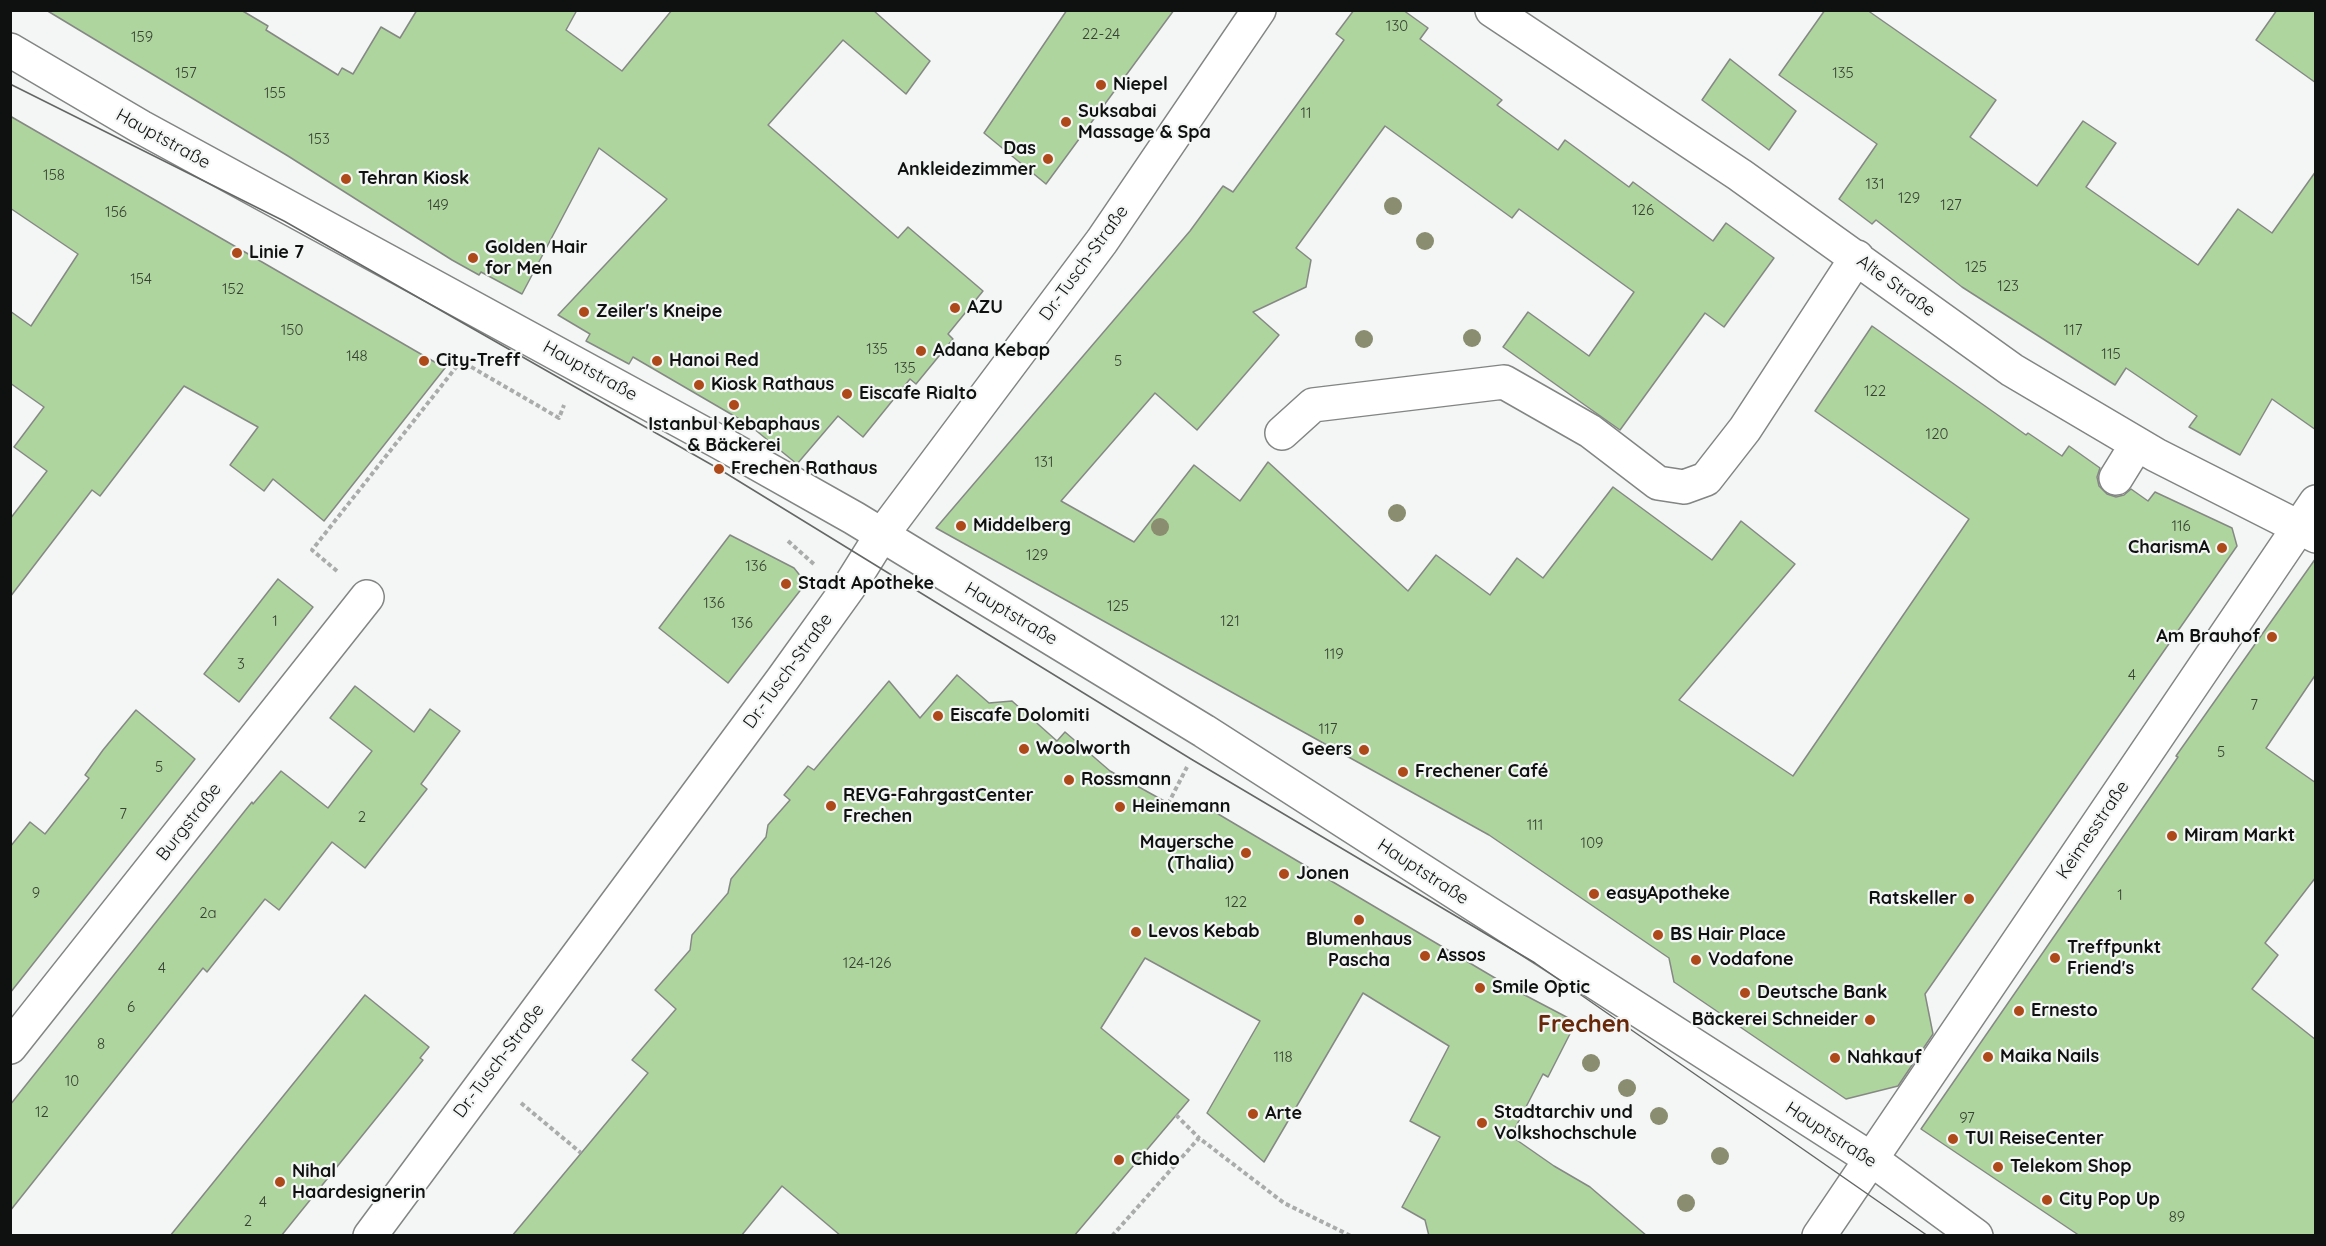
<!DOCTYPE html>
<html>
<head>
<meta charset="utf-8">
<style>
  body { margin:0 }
  #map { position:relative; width:2326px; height:1246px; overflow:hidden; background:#f3f6f4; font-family:Quicksand,sans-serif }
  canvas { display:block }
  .frame { position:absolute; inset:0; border:12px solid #0f1010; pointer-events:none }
</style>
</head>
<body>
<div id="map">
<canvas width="2326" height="1246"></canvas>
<div class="frame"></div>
</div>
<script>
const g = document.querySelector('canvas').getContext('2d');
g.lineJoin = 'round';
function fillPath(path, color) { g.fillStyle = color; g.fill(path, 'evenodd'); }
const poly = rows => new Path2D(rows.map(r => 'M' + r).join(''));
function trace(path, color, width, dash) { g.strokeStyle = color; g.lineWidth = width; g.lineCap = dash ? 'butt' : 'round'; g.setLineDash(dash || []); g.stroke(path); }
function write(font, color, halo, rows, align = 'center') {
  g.font = font + ' Quicksand,sans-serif'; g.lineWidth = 4.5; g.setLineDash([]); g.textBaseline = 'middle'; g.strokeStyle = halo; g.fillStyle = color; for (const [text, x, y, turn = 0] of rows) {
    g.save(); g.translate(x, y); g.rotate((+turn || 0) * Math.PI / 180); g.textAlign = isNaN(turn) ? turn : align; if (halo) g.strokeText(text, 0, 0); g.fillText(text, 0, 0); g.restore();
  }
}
const building = poly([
  [46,10,241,10,268,26,266,30,338,75,342,68,353,74,381,27,400,38,417,10,577,10,566,30,622,71,672,10,873,10,930,61,906,94,843,40,768,125,898,238,908,227,983,291,948,334,953,339,916,384,910,379,863,437,838,416,797,464,748,424,633,357,629,364,586,341,590,334,558,315,667,199,599,148,522,294,481,272,479,275,452,260,288,156,46,10],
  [1067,10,1174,10,1046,184,984,133,1067,10],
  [1354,10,1403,10,1428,28,1420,39,1502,100,1497,105,1558,150,1565,140,1629,187,1633,182,1713,241,1726,223,1774,258,1724,327,1705,313,1620,430,1503,347,1528,312,1589,356,1634,292,1519,209,1512,218,1385,126,1296,248,1311,260,1306,287,1253,312,1279,335,1197,430,1155,393,1061,501,1134,542,1194,465,1240,501,1268,462,1408,591,1436,555,1490,595,1517,558,1543,578,1613,487,1712,560,1741,521,1795,564,1679,700,1793,776,1969,519,1815,411,1872,326,2026,435,2028,433,2062,456,2069,446,2100,468,2097,477,2099,486,2107,494,2116,497,2124,495,2131,489,2148,501,2155,492,2232,528,2237,546,1925,994,1933,1034,1898,1086,1846,1099,1674,982,1669,958,1489,835,936,528,1190,231,1223,186,1233,192,1344,40,1336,34,1354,10],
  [1825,10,1867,10,1996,100,1970,137,2037,186,2083,121,2116,143,2086,187,2198,265,2238,209,2272,233,2316,171,2316,430,2272,399,2240,455,2189,427,2197,416,2126,368,2115,385,1962,287,1876,220,1872,224,1839,199,1877,144,1779,75,1825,10],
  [2277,10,2316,10,2316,83,2256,40,2277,10],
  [1730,59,1796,111,1769,150,1702,100,1730,59],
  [10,116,445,368,324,521,273,479,264,491,230,465,258,427,184,386,100,496,92,490,10,597,10,519,47,471,14,447,44,407,10,383,10,311,31,326,78,254,10,208,10,116],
  [730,535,794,568,806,583,728,683,659,628,730,535],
  [2316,558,2316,674,2266,748,2316,783,2316,877,2265,943,2278,955,2252,989,2316,1040,2316,1236,2080,1236,1921,1129,2178,757,2176,756,2316,558],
  [278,579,313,607,239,702,204,674,278,579],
  [957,675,989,703,1012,701,1057,741,1065,732,1110,771,1184,812,1192,806,1204,812,1208,808,1517,991,1576,1022,1548,1077,1543,1074,1511,1136,1554,1166,1590,1187,1647,1236,1429,1236,1425,1220,1402,1207,1440,1137,1410,1121,1449,1046,1363,993,1264,1162,1207,1113,1260,1021,1145,958,1101,1028,1189,1100,1074,1236,841,1236,782,1186,741,1236,512,1236,648,1073,632,1060,676,1009,655,990,690,950,692,935,728,893,731,879,766,837,768,825,790,800,784,795,808,766,814,770,889,681,920,718,957,675],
  [355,686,414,732,430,709,460,731,421,784,427,789,365,868,332,842,279,910,265,899,207,972,203,968,10,1211,10,1105,252,802,253,804,281,771,328,808,372,751,330,718,355,686],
  [136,710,195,759,10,993,10,847,30,822,45,834,89,778,85,775,103,750,136,710],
  [365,995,429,1047,420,1058,423,1060,395,1095,281,1236,170,1236,365,995]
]);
const path = poly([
  [788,541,815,565],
  [337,571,312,550,461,361,559,418,564,405],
  [1168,804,1187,767],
  [521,1103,581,1153],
  [1176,1115,1199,1138],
  [1112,1236,1199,1138,1284,1203,1351,1236]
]);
const minor = poly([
  [1492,10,1740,175,2012,370,2156,455,2316,536],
  [10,50,141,127,721,443,854,518,1204,731,1871,1159,1976,1236],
  [1282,433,1313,405,1504,382,1590,431,1658,483,1684,487,1706,479,1745,429,1857,257],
  [2116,478,2137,444],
  [10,1047,367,597],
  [370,1236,782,680,851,584,881,536,1102,241,1259,10],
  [1819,1236,2316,502]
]);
const tram = poly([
  [10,84,284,221,719,469,1191,759,1535,963,1928,1236]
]);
const trees = [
  [1393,206],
  [1425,241],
  [1472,338],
  [1364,339],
  [1397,513],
  [1160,527],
  [1591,1063],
  [1627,1088],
  [1659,1116],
  [1720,1156],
  [1686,1203]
];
const markers = [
  [1101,85,6,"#ae4919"],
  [1066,122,6,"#ae4919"],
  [1048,159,6,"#ae4919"],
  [346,179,6,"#ae4919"],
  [237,253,6,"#ae4919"],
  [473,258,6,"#ae4919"],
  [955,308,6,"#ae4919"],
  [584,312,6,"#ae4919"],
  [921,351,6,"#ae4919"],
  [424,361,6,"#ae4919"],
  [657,361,6,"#ae4919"],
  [699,385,6,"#ae4919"],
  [847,394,6,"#ae4919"],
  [734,405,6,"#ae4919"],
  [719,469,6,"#ae4919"],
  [961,526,6,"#ae4919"],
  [2222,548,6,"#ae4919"],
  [786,584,6,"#ae4919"],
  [2272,637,6,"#ae4919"],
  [938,716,6,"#ae4919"],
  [1024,749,6,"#ae4919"],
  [1364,750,6,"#ae4919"],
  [1403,772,6,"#ae4919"],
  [1069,780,6,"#ae4919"],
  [831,806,6,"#ae4919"],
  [1120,807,6,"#ae4919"],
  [2172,836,6,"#ae4919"],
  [1246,853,6,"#ae4919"],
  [1284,874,6,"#ae4919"],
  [1594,894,6,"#ae4919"],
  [1969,899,6,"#ae4919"],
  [1359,920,6,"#ae4919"],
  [1136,932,6,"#ae4919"],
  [1658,935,6,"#ae4919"],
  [1425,956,6,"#ae4919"],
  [2055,958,6,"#ae4919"],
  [1696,960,6,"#ae4919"],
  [1480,988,6,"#ae4919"],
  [1745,993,6,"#ae4919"],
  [2019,1011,6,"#ae4919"],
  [1870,1020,6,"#ae4919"],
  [1988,1057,6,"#ae4919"],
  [1835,1058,6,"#ae4919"],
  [1253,1114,6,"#ae4919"],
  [1482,1123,6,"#ae4919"],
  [1953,1139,6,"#ae4919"],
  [1119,1160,6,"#ae4919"],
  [1998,1167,6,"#ae4919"],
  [280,1182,6,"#ae4919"],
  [2047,1200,6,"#ae4919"]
];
const numberNames = [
  ["130",1397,26],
  ["22-24",1101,34],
  ["159",142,37],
  ["157",186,73],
  ["135",1843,73],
  ["155",275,93],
  ["11",1306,113],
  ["153",319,139],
  ["158",54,175],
  ["131",1875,184],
  ["129",1909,198],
  ["149",438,205],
  ["127",1951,205],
  ["126",1643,210],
  ["156",116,212],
  ["125",1976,267],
  ["154",141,279],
  ["123",2008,286],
  ["152",233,289],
  ["150",292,330],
  ["117",2073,330],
  ["135",877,349],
  ["115",2111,354],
  ["148",357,356],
  ["5",1118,361],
  ["135",905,368],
  ["122",1875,391],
  ["120",1937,434],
  ["131",1044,462],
  ["116",2181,526],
  ["129",1037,555],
  ["136",756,566],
  ["136",714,603],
  ["125",1118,606],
  ["1",275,621],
  ["121",1230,621],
  ["136",742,623],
  ["119",1334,654],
  ["3",241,664],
  ["4",2132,675],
  ["7",2254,705],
  ["117",1328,729],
  ["5",2221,752],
  ["5",159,767],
  ["7",123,814],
  ["2",362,817],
  ["111",1535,825],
  ["109",1592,843],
  ["9",36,893],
  ["1",2120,895],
  ["122",1236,902],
  ["2a",208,913],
  ["124-126",867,963],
  ["4",162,968],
  ["6",131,1007],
  ["8",101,1044],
  ["118",1283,1057],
  ["10",72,1081],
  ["12",42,1112],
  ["97",1967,1118],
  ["4",263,1202],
  ["89",2177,1217],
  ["2",248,1221]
];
const poiNames = [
  ["Niepel",1113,85],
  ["Suksabai",1078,112],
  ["Massage & Spa",1078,133],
  ["Das",1036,149,"right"],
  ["Ankleidezimmer",1036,170,"right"],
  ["Tehran Kiosk",358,179],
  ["Golden Hair",485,248],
  ["for Men",485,269],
  ["Linie 7",249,253],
  ["AZU",967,308],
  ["Zeiler's Kneipe",596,312],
  ["Adana Kebap",933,351],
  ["City-Treff",436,361],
  ["Hanoi Red",669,361],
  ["Kiosk Rathaus",711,385],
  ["Eiscafe Rialto",859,394],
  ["Istanbul Kebaphaus",734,425,"center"],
  ["& Bäckerei",734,446,"center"],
  ["Frechen Rathaus",731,469],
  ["Middelberg",973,526],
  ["CharismA",2210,548,"right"],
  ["Stadt Apotheke",798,584],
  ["Am Brauhof",2260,637,"right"],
  ["Eiscafe Dolomiti",950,716],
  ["Woolworth",1036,749],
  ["Geers",1352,750,"right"],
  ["Frechener Café",1415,772],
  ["Rossmann",1081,780],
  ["REVG-FahrgastCenter",843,796],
  ["Frechen",843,817],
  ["Heinemann",1132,807],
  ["Miram Markt",2184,836],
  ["Mayersche",1234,843,"right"],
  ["(Thalia)",1234,864,"right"],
  ["Jonen",1296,874],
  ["easyApotheke",1606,894],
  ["Ratskeller",1957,899,"right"],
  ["Levos Kebab",1148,932],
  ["BS Hair Place",1670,935],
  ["Blumenhaus",1359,940,"center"],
  ["Pascha",1359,961,"center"],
  ["Treffpunkt",2067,948],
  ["Friend's",2067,969],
  ["Assos",1437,956],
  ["Vodafone",1708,960],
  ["Smile Optic",1492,988],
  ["Deutsche Bank",1757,993],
  ["Ernesto",2031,1011],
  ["Bäckerei Schneider",1858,1020,"right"],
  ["Maika Nails",2000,1057],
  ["Nahkauf",1847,1058],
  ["Stadtarchiv und",1494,1113],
  ["Volkshochschule",1494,1134],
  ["Arte",1265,1114],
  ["TUI ReiseCenter",1965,1139],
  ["Chido",1131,1160],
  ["Telekom Shop",2010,1167],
  ["Nihal",292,1172],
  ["Haardesignerin",292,1193],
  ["City Pop Up",2059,1200]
];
const streetNames = [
  ["Hauptstraße",163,139,29],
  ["Dr.-Tusch-Straße",1084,263,-54],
  ["Alte Straße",1896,286,36],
  ["Hauptstraße",590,371,29],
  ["Hauptstraße",1011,614,31],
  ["Dr.-Tusch-Straße",788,671,-54],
  ["Burgstraße",189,822,-52],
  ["Keimesstraße",2093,830,-56],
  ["Hauptstraße",1423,872,33],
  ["Dr.-Tusch-Straße",499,1061,-53],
  ["Hauptstraße",1831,1135,33]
];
const districtNames = [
  ["Frechen",1584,1025]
];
fillPath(building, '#afd59e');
trace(building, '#868885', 1.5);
trace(minor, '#828583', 36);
trace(path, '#aaacab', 4, [4.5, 3]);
trace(minor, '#fff', 33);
trace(tram, '#656766', 1.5);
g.fillStyle = '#8a8d6f';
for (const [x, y] of trees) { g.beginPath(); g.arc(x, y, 9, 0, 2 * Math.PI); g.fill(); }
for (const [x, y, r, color] of markers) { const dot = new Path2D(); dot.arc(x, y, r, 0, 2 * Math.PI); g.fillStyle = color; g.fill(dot); trace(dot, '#f3f6f4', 2); }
write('15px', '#374134', null, numberNames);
write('bold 18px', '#0f1010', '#f3f6f4', poiNames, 'left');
write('18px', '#0f1010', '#f3f6f4', streetNames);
write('bold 24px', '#682809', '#f3f6f4', districtNames);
</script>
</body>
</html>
